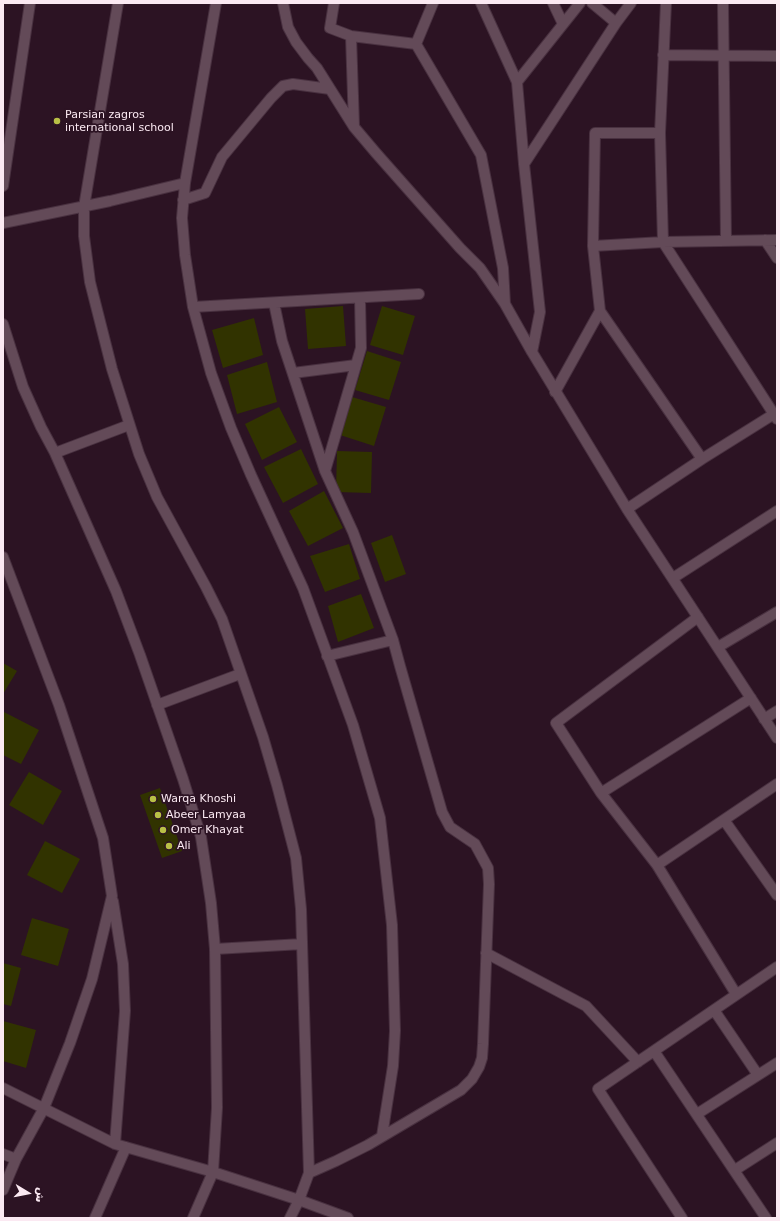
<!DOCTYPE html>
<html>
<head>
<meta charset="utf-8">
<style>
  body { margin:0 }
  #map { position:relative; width:780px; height:1221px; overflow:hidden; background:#2c1323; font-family:"DejaVu Sans","Noto Sans Arabic",sans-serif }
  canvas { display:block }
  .frame { position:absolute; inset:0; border:4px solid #fbe9f2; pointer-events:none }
  .north { position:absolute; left:8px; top:1173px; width:40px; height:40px; -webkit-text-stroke:3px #2c1323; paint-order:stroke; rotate:100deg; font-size:11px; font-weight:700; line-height:16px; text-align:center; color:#fbe9f2 }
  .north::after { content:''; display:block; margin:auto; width:14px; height:18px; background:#fbe9f2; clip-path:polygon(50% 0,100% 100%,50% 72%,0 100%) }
</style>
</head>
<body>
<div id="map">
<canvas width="780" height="1221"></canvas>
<div class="frame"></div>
<div class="north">ش</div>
</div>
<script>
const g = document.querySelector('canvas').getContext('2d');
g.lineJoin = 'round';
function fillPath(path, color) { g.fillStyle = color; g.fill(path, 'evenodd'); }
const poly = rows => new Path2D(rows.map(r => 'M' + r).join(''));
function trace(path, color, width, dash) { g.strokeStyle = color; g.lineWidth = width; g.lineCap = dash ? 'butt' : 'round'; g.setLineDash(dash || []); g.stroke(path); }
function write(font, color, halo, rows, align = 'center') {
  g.font = font + ' "DejaVu Sans",sans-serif'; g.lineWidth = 3.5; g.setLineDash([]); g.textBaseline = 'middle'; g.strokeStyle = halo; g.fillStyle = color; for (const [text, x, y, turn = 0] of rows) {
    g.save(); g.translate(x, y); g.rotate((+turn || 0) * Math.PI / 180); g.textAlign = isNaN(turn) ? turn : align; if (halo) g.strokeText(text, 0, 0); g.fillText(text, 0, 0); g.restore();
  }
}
const building = poly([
  [343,306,346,346,308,349,305,309],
  [382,306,415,316,403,355,370,345],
  [254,318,263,355,223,368,212,330],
  [367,351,401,362,389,400,355,390],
  [267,362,277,402,237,414,227,375],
  [352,397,386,407,374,446,340,435],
  [279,407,297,442,262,460,245,424],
  [301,449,318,484,283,503,264,467],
  [337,451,372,452,371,493,336,492],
  [324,491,343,528,308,546,289,511],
  [392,535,406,574,385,582,371,543],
  [349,544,360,579,325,592,310,556],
  [361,594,374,628,338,642,328,606],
  [3,663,17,671,3,694],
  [4,712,39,730,21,764,3,755,3,714],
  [29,772,62,791,43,825,9,805],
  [160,788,182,851,162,858,140,795],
  [45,841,80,859,62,893,27,875],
  [32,918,69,929,58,966,21,955],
  [3,963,21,968,11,1006,3,1004],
  [3,1021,36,1030,26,1068,3,1061]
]);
const minor = poly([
  [118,3,84,207,84,236,90,282,112,369,139,454,157,497,206,587,222,619,263,737,277,785,296,858,301,909,309,1173,299,1200,290,1218],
  [216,3,185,183,182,218,185,255,193,307,211,373,231,428,251,475,303,588,353,725,380,818,392,925,395,1031,393,1066,382,1136],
  [283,3,288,27,296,42,308,58,317,68,354,127,376,153,460,248,480,268,505,304,532,352],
  [334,3,330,28,351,36,416,44],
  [481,3,517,82,524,164,540,312,532,352,627,509,777,738],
  [553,3,563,24],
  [592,3,616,23],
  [666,3,660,133,663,242,777,419],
  [723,3,726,241],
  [351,36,354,126],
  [416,44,481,155,503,268,505,304],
  [416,44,433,3],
  [663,55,777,56],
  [517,82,580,3],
  [524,164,616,23,631,3],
  [3,186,30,3],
  [183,200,205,193,222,157,271,98,283,86,293,84,330,89],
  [3,223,110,201,185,183],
  [765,240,777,258],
  [593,246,663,242,777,240],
  [274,303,282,341,325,471,353,532,393,640,400,666,442,812,450,827,475,844,488,868,489,884,483,1044,482,1058,479,1067,472,1079,461,1090,368,1145,336,1161,309,1173],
  [193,307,419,294],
  [600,311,702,459],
  [3,324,23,387,41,427,55,453,116,591,140,655,183,779,201,837,211,903,215,949,217,1108,213,1172,193,1218],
  [293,373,356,365],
  [555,392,600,311,593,246,595,133,660,133],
  [55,453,129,425],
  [325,471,361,348,360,298],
  [627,509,702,459,774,414],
  [3,557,59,705,103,838,112,896,92,979,70,1043,44,1108,16,1159,3,1190],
  [673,578,777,511],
  [698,617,556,723,601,793,657,865,736,994],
  [718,647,777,612],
  [327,656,393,640],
  [157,705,240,674],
  [764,719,777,711],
  [601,793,751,698],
  [724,820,777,895],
  [657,865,777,784],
  [113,901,123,964,125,1011,115,1144],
  [215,949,302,944],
  [486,953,586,1006,638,1062],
  [714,1010,758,1075],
  [654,1051,766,1218],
  [3,1088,115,1144,213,1172,299,1200,348,1218],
  [697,1114,777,1063],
  [3,1154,16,1159],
  [735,1170,777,1143],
  [95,1218,126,1147],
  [682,1218,598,1089,777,967]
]);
const markers = [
  [57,121,4,"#b9c046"],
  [153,799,4,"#b9c046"],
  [158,815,4,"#b9c046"],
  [163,830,4,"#b9c046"],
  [169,846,4,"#b9c046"]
];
const poiNames = [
  ["Parsian zagros",65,115],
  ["international school",65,128],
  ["Warqa Khoshi",161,799],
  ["Abeer Lamyaa",166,815],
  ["Omer Khayat",171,830],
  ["Ali",177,846]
];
fillPath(building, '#313300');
trace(minor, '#493140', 12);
trace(minor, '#634a58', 10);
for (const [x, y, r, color] of markers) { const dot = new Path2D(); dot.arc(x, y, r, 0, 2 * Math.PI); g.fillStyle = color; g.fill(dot); trace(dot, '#2c1323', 1.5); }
write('11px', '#fbe9f2', '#2c1323', poiNames, 'left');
</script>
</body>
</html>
